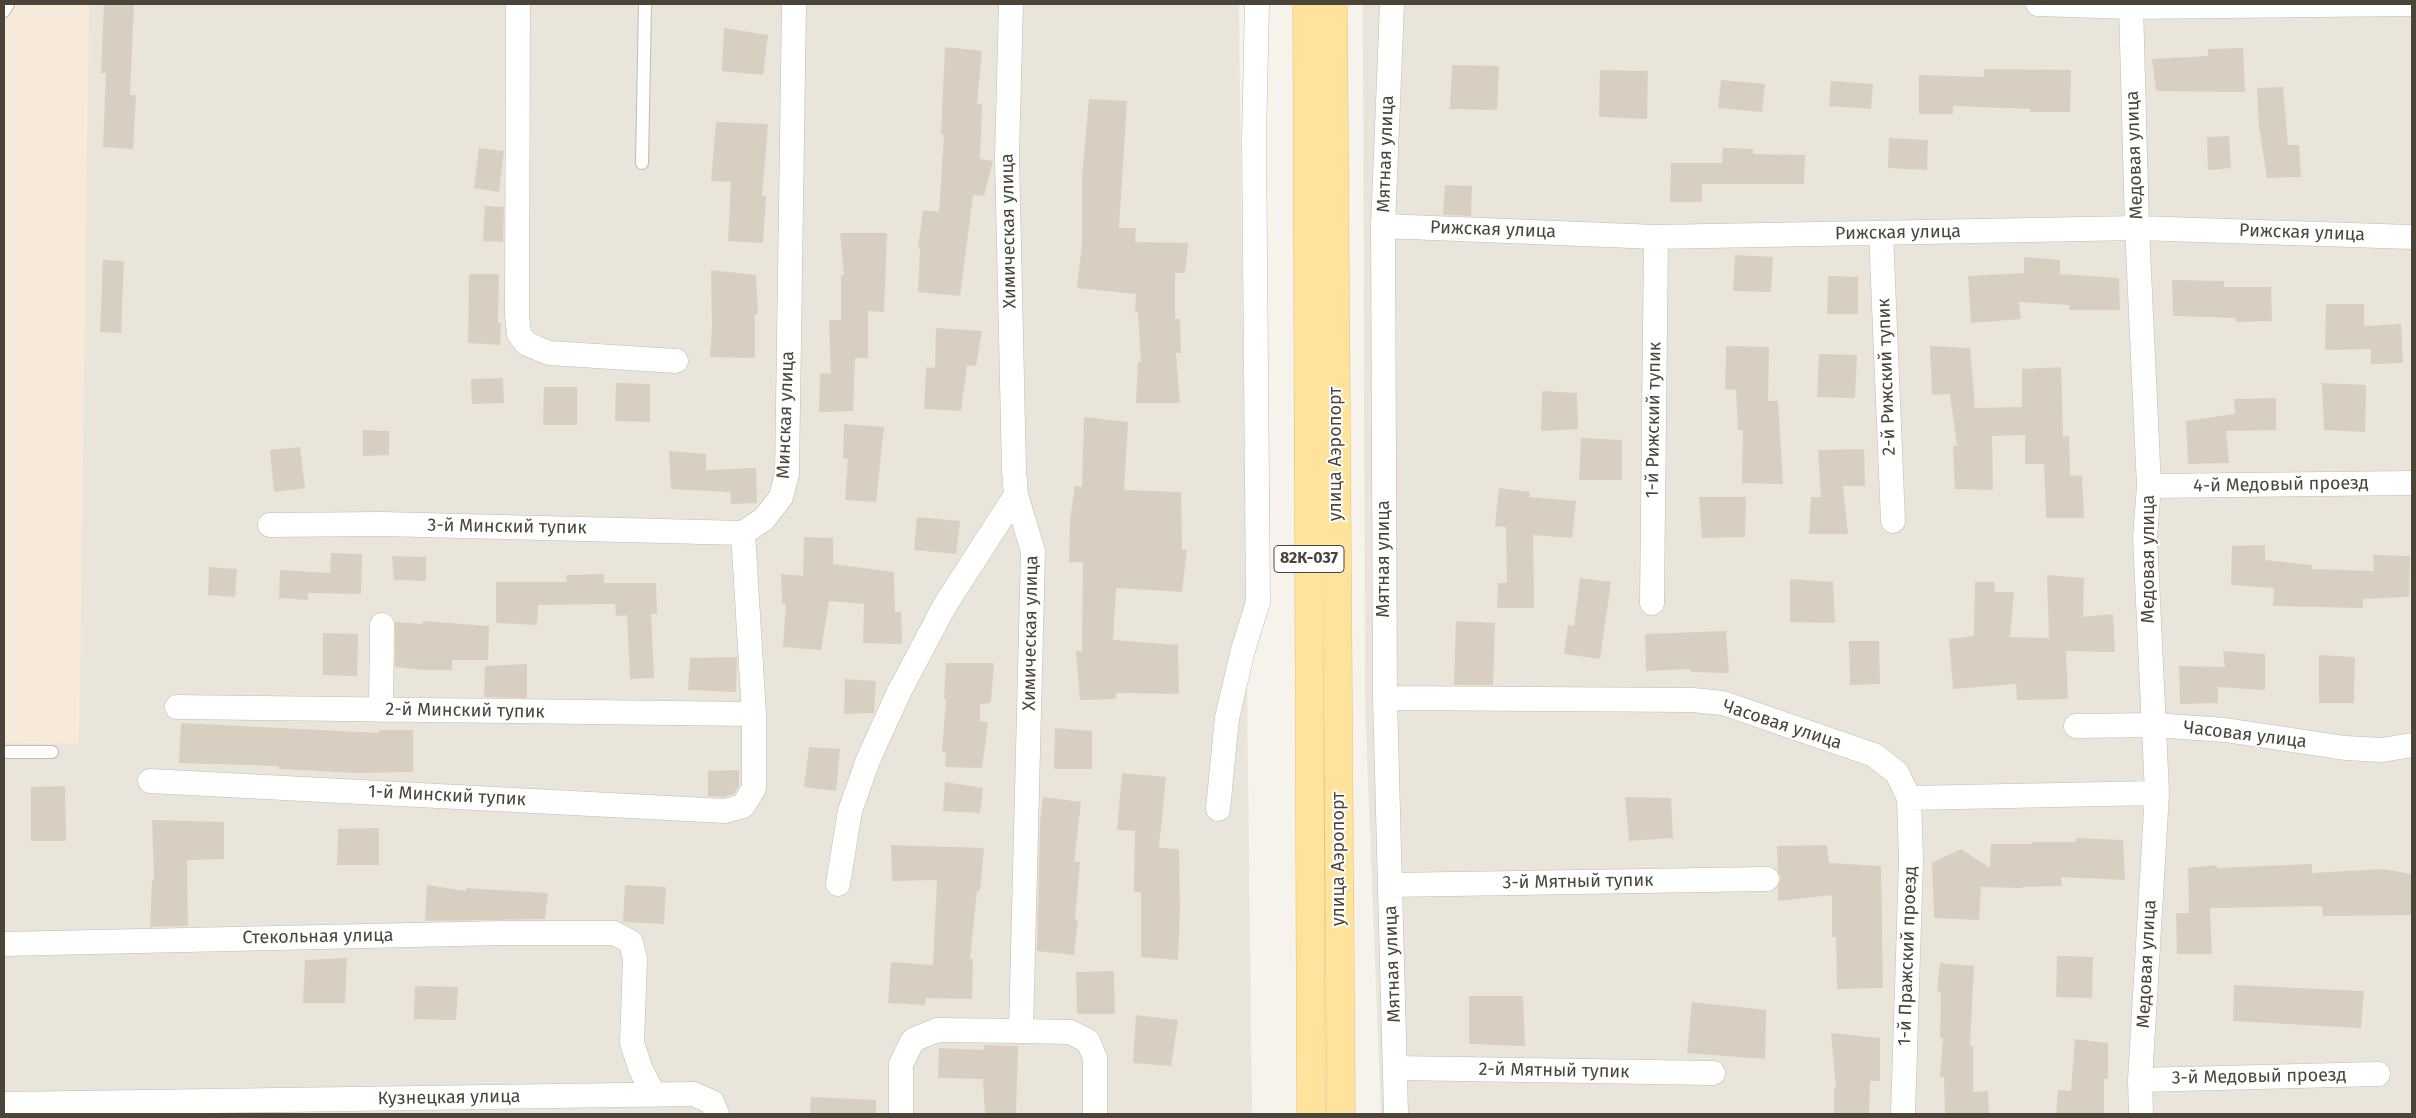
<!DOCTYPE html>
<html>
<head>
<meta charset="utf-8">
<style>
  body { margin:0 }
  #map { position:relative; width:2416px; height:1118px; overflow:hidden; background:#f6f3ec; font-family:"Fira Sans",sans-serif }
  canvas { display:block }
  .frame { position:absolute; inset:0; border:5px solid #4b4439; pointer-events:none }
</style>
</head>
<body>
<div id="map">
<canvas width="2416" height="1118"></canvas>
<div class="frame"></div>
</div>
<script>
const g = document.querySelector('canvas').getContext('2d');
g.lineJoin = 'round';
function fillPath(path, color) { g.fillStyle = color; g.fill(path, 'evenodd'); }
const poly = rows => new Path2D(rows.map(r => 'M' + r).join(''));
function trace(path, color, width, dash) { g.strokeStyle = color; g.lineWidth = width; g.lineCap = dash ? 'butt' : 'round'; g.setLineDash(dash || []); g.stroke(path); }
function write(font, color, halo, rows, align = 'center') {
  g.font = font + ' "Fira Sans",sans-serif'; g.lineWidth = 4; g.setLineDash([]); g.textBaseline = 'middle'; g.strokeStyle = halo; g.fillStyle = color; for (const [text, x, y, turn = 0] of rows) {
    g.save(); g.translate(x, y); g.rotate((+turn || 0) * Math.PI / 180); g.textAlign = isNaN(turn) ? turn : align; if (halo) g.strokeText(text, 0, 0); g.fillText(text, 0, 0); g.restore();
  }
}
const residential = poly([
  [4,4,1239,4,1252,1114,4,1114],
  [1363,4,2412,4,2412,1114,1381,1114,1365,704]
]);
const commercial = poly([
  [4,4,89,4,79,744,4,743]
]);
const building = poly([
  [104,4,134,4,130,95,136,95,133,149,103,147,106,73,101,73],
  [724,28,768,35,763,75,722,71],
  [945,47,982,51,977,104,982,104,980,159,993,161,984,196,973,195,960,296,918,292,920,248,918,248,923,210,939,212,944,135,941,135],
  [2243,48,2245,92,2156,91,2152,59,2208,56,2208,49],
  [1452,65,1499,66,1497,110,1450,109],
  [1984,69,2071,70,2070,112,2030,112,2030,109,1953,106,1953,114,1919,114,1919,75,1984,77],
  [1600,70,1648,71,1647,119,1599,117],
  [1721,80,1765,84,1762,112,1718,108],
  [1831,81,1873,84,1871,109,1829,106],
  [2283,87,2288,145,2299,145,2301,177,2267,178,2259,127,2257,88],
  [1089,99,1127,101,1119,228,1136,228,1135,242,1188,243,1185,273,1175,273,1175,319,1180,319,1181,353,1176,353,1180,403,1136,403,1138,362,1141,362,1138,312,1135,313,1136,294,1077,288,1082,244,1082,177],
  [716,122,768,124,762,196,766,196,763,243,728,241,731,182,711,181],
  [2229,136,2231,168,2208,170,2207,137],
  [1889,138,1928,140,1927,170,1888,168],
  [479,148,504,151,499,192,474,188],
  [1723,148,1753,149,1753,154,1805,155,1804,184,1702,184,1702,202,1670,202,1671,163,1722,163],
  [1445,185,1472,186,1471,216,1443,215],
  [485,206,504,207,503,242,483,241],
  [840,233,887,233,884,312,868,311,868,358,855,358,853,411,819,412,820,373,831,374,829,320,841,320,841,275,844,275],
  [1735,255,1773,257,1771,292,1733,291],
  [2024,257,2060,260,2060,274,2119,278,2120,310,2069,310,2070,305,2019,302,2021,319,1971,323,1968,276,2024,273],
  [103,260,124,261,121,333,100,332],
  [711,270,756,275,758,314,755,314,755,358,710,357,712,328],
  [469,274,499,274,498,323,501,323,500,345,468,343],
  [1828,276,1858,277,1858,314,1827,314],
  [2172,280,2224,281,2224,287,2271,287,2272,321,2236,322,2236,318,2173,316],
  [2326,304,2364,304,2364,326,2401,324,2403,363,2371,364,2371,349,2325,350],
  [936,328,982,331,976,366,967,365,961,411,924,409,926,367,935,368],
  [1726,346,1769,347,1768,401,1778,401,1783,484,1742,483,1743,430,1738,430,1736,390,1725,389],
  [1930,346,1970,348,1975,408,2022,407,2022,369,2061,367,2063,437,2069,436,2070,476,2082,475,2084,518,2046,518,2044,464,2025,464,2025,435,1992,436,1993,490,1955,489,1953,446,1957,446,1950,394,1932,395],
  [1819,354,1857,355,1855,398,1817,397],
  [503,378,504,403,472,404,471,379],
  [616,383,650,384,650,422,615,421],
  [2322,383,2366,385,2365,432,2324,430],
  [544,387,577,387,577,425,543,425],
  [1542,391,1577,393,1578,429,1541,431],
  [2276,398,2276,430,2226,431,2229,463,2188,464,2186,421,2235,414,2234,399],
  [1084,417,1128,422,1124,490,1181,492,1182,550,1187,550,1182,592,1116,588,1113,640,1178,645,1179,694,1116,693,1116,699,1080,700,1076,651,1082,651,1083,562,1069,562,1070,520,1075,486,1082,487],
  [844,424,884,427,876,502,845,500,848,459,843,458],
  [363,430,389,431,389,455,363,456],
  [1581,438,1622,440,1622,480,1579,480],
  [300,447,305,488,274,492,270,450],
  [1864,449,1865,486,1843,486,1848,534,1809,534,1811,497,1821,497,1818,450],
  [669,451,706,454,706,470,756,468,757,503,731,504,730,492,671,489],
  [1499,488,1530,492,1529,497,1576,501,1572,538,1533,535,1534,608,1497,608,1498,583,1507,583,1506,527,1495,526],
  [1699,497,1746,497,1745,537,1702,538],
  [917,517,960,521,956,554,914,550],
  [804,537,833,538,833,564,894,572,895,612,901,612,902,644,863,643,864,604,829,601,821,650,783,647,786,604,782,603,781,574,803,576],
  [2265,545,2265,560,2312,565,2311,569,2374,571,2373,555,2410,556,2409,597,2363,599,2363,608,2273,606,2274,588,2231,585,2232,546],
  [331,553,362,554,361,594,308,593,308,600,279,598,280,570,330,573],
  [392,556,426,557,426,581,394,580],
  [209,567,237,569,235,597,208,595],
  [604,574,604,583,656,583,657,614,651,614,654,678,630,679,627,615,616,616,615,604,538,605,537,625,496,623,496,582,567,582,566,575],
  [2047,575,2084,578,2083,617,2113,614,2115,652,2066,651,2068,699,2017,700,2016,684,1953,689,1949,639,1974,636,1975,582,1994,582,1995,592,2014,592,2010,637,2049,638],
  [1580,578,1611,582,1600,659,1564,654,1568,625,1574,626],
  [1790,579,1833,582,1835,623,1790,622],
  [423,621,489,626,488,660,452,660,452,670,424,670,395,667,395,622,423,624],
  [1456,621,1495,623,1493,685,1454,685],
  [1726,631,1729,673,1691,672,1690,669,1646,671,1645,634],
  [323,633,358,634,357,676,323,675],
  [1849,641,1879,641,1880,684,1850,685],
  [2223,651,2265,654,2265,690,2218,687,2218,703,2180,704,2179,666,2225,667],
  [2319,655,2355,657,2354,703,2319,703],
  [737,657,736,692,688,690,690,658],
  [946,663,994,663,991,701,990,703,980,704,980,721,988,722,982,768,945,767,946,753,942,752,946,699,944,699],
  [527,664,527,698,484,697,485,666],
  [845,679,876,681,874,713,844,714],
  [181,723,379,733,379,730,413,730,413,772,356,773,279,769,279,766,179,763],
  [1055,728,1092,731,1092,769,1054,769],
  [809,747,840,749,836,791,804,787],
  [739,770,739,786,734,794,723,797,708,796,708,771],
  [1122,773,1166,777,1159,848,1179,849,1180,910,1178,960,1141,957,1141,892,1134,892,1135,831,1117,830],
  [945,782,983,788,980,813,943,811],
  [65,786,66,841,31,841,31,787],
  [1043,797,1081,802,1074,862,1080,862,1075,919,1078,920,1074,955,1037,951,1040,822],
  [1625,797,1671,798,1673,838,1629,841],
  [152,820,224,822,224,859,187,860,188,926,150,927,152,880,154,880],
  [379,828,379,865,337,865,338,829],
  [2076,838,2123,840,2125,880,2061,877,2062,886,2022,887,2024,888,1981,887,1979,920,1934,918,1932,863,1961,849,1990,868,1991,844,2032,844,2032,842,2076,842],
  [891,845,984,848,980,891,977,891,970,959,973,959,972,999,926,998,925,1005,888,1003,891,962,933,965,937,880,892,881],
  [1827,845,1829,863,1881,866,1883,988,1837,989,1836,937,1832,937,1832,895,1778,901,1778,887,1781,878,1778,871,1777,846],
  [2312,864,2312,873,2383,869,2412,874,2412,915,2323,916,2322,906,2210,908,2212,954,2177,954,2176,913,2189,913,2188,868,2217,865,2217,868],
  [427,885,466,891,466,888,548,893,545,919,425,921],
  [625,885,666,887,664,924,623,922],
  [2057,956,2093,957,2092,998,2056,997],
  [347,958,345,1003,303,1003,305,960],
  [1940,963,1974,966,1970,1046,1973,1046,1973,1092,1988,1091,1989,1114,1945,1114,1944,1077,1940,1077,1943,1038,1940,1038,1941,992,1937,991],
  [1114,971,1115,1014,1077,1014,1076,972],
  [2234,985,2364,991,2361,1028,2233,1021],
  [415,986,458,987,456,1020,414,1019],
  [1469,996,1523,996,1525,1046,1469,1044],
  [1692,1002,1766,1010,1765,1059,1687,1053],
  [1136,1015,1178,1020,1171,1066,1133,1063],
  [1831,1033,1880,1038,1880,1081,1870,1081,1869,1114,1834,1114,1834,1089,1836,1089],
  [2075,1039,2108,1043,2108,1079,2104,1079,2104,1114,2056,1114,2058,1090,2071,1091],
  [984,1045,1018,1046,1016,1114,985,1114,983,1079,938,1078,939,1048,984,1050],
  [811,1097,876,1100,876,1114,810,1114]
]);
const lane = poly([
  [4,11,8,4],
  [642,163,645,4],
  [4,752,52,752]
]);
const street = poly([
  [518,4,517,315,519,334,527,344,549,353,676,361],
  [1011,4,1007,156,1014,470,1016,495,1033,551,1021,1031,1070,1032,1088,1041,1095,1058,1095,1114],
  [1392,4,1383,226,1385,698,1396,1114],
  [2038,4,2131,7,2412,4],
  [2131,4,2137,228,2149,486,2145,537,2157,793,2140,1080,2141,1114],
  [1383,226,1656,237,2137,228,2412,237],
  [1881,233,1893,521],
  [2149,486,2412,483],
  [270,525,381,524,743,533],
  [1652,603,1656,237],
  [1385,698,1692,700,1723,703,1874,755,1897,773,1909,798,2157,793],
  [177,707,754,714],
  [381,710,382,625],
  [2076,726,2153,725,2225,730,2345,748,2382,750,2412,745],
  [150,781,725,811,743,806,754,788,754,714,743,533,764,519,781,497,787,474,794,4],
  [1218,809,1227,718,1243,650,1258,602,1254,137,1257,4],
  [838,884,850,811,868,760,899,692,945,605,1016,495],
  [1390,885,1767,879],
  [4,944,503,933,614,933,631,942,635,959,632,1043,641,1070,654,1095],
  [1396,1068,1713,1073],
  [2140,1080,2378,1074],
  [4,1104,693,1094,712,1102,717,1114],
  [901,1114,901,1064,913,1040,937,1030,1021,1031],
  [1903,1114,1911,860,1909,798]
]);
const primary = poly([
  [1307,4,1311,1114],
  [1333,4,1341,1114]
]);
const shields = [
  [1309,559,70]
];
const shieldNames = [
  ["82К-037",1309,559]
];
const streetNames = [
  ["Мятная улица",1386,154,-88],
  ["Медовая улица",2135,155,-92],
  ["Рижская улица",1493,230,2],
  ["Химическая улица",1009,231,-91],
  ["Рижская улица",1898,233,-1],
  ["Рижская улица",2302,233,2],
  ["2-й Рижский тупик",1887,377,-92],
  ["Минская улица",786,415,-88],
  ["1-й Рижский тупик",1654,420,-89],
  ["улица Аэропорт",1336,454,-90],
  ["4-й Медовый проезд",2281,485,-1],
  ["3-й Минский тупик",507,527,1],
  ["Мятная улица",1384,559,-90],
  ["Медовая улица",2149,559,-90],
  ["Химическая улица",1031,633,-89],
  ["2-й Минский тупик",465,711,1],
  ["Часовая улица",1782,725,18],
  ["Часовая улица",2245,735,7],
  ["1-й Минский тупик",447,796,3],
  ["улица Аэропорт",1339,859,-90],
  ["3-й Мятный тупик",1578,882,-1],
  ["Стекольная улица",318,937,-1],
  ["1-й Пражский проезд",1908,956,-88],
  ["Мятная улица",1393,964,-92],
  ["Медовая улица",2147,964,-87],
  ["2-й Мятный тупик",1554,1071,1],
  ["3-й Медовый проезд",2259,1077,-1],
  ["Кузнецкая улица",449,1098,-1]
];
fillPath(residential, '#eae5da');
fillPath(commercial, '#f7ead8');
fillPath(building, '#d8cfc1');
trace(lane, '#c2bbae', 14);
trace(street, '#c2bbae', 25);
trace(primary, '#e6c16a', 29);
trace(lane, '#fff', 12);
trace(street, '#fff', 24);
trace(primary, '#ffe39c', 28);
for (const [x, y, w] of shields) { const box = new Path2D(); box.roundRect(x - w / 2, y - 13.5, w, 27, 4); g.fillStyle = '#fff'; g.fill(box); trace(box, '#4b4439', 1); }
write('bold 16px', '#4b4439', null, shieldNames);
write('18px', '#4b4439', '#fff', streetNames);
</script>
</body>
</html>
